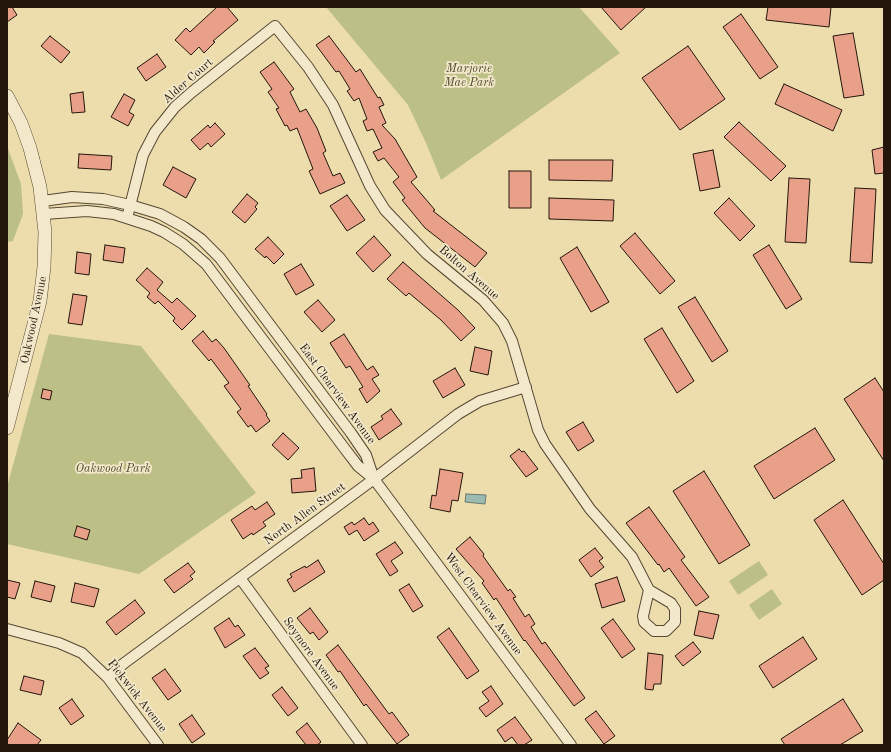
<!DOCTYPE html>
<html>
<head>
<meta charset="utf-8">
<style>
  body { margin:0 }
  #map { position:relative; width:891px; height:752px; overflow:hidden; background:#edddad; font-family:"Old Standard TT",serif }
  canvas { display:block }
  .frame { position:absolute; inset:0; border:8px solid #24160b; pointer-events:none }
</style>
</head>
<body>
<div id="map">
<canvas width="891" height="752"></canvas>
<div class="frame"></div>
</div>
<script>
const g = document.querySelector('canvas').getContext('2d');
g.lineJoin = 'round';
function fillPath(path, color) { g.fillStyle = color; g.fill(path, 'evenodd'); }
const poly = rows => new Path2D(rows.map(r => 'M' + r).join(''));
function trace(path, color, width, dash) { g.strokeStyle = color; g.lineWidth = width; g.lineCap = dash ? 'butt' : 'round'; g.setLineDash(dash || []); g.stroke(path); }
function write(font, color, halo, rows, align = 'center') {
  g.font = font + ' "Old Standard TT",serif'; g.lineWidth = 3.5; g.setLineDash([]); g.textBaseline = 'middle'; g.strokeStyle = halo; g.fillStyle = color; for (const [text, x, y, turn = 0] of rows) {
    g.save(); g.translate(x, y); g.rotate((+turn || 0) * Math.PI / 180); g.textAlign = isNaN(turn) ? turn : align; if (halo) g.strokeText(text, 0, 0); g.fillText(text, 0, 0); g.restore();
  }
}
const green = poly([
  [326,7,579,7,620,53,441,180,426,143,408,105],
  [7,146,21,184,23,214,13,241,7,242],
  [49,334,141,346,256,493,139,574,7,544,7,487],
  [759,561,768,575,738,595,729,581],
  [772,589,782,604,759,620,749,605]
]);
const water = poly([
  [466,494,486,495,485,504,465,502,466,494]
]);
const building = poly([
  [7,7,12,7,17,15,7,22,7,7],
  [217,7,227,7,238,20,213,41,215,42,204,53,199,47,191,55,175,40,186,28,190,32,217,7],
  [601,7,646,7,621,30,601,7],
  [768,7,831,7,829,27,766,20,768,7],
  [741,14,778,67,760,79,723,27,741,14],
  [853,33,864,95,844,98,833,36,853,33],
  [50,36,70,52,61,63,41,46,50,36],
  [329,36,356,72,360,69,378,98,380,97,384,105,379,107,386,123,382,125,395,139,417,177,411,182,435,210,433,211,487,253,475,267,425,228,402,200,405,198,393,182,399,177,384,158,378,161,373,152,382,148,373,129,367,131,363,121,367,119,359,98,354,101,347,91,350,89,339,71,336,72,316,45,329,36],
  [688,46,725,99,680,130,642,78,688,46],
  [157,54,166,67,146,81,137,68,157,54],
  [274,62,294,89,290,92,300,112,306,109,317,128,326,151,323,153,333,176,340,173,345,183,320,194,309,171,313,169,297,128,290,131,287,125,285,126,276,109,279,108,268,92,272,89,260,72,274,62],
  [784,84,842,110,833,131,775,104,784,84],
  [83,92,85,112,72,113,70,94,83,92],
  [124,94,135,100,129,112,134,115,128,126,111,117,124,94],
  [739,122,786,166,771,181,724,137,739,122],
  [215,123,225,134,211,147,208,143,200,150,191,140,208,125,210,128,215,123],
  [884,147,884,173,875,174,872,150,884,147],
  [713,150,720,187,700,191,693,154,713,150],
  [79,154,112,156,111,170,78,168,79,154],
  [549,160,613,160,612,181,549,180,549,160],
  [173,167,196,179,186,198,163,185,173,167],
  [509,171,531,171,531,208,509,208,509,171],
  [789,178,810,179,806,243,785,242,789,178],
  [855,188,876,189,872,263,850,262,855,188],
  [247,194,258,203,255,207,257,209,245,223,232,212,247,194],
  [347,195,365,220,347,231,330,206,347,195],
  [549,198,614,200,613,221,549,219,549,198],
  [729,198,755,226,740,241,714,213,729,198],
  [635,233,675,281,660,294,620,246,635,233],
  [374,236,391,255,373,272,356,253,374,236],
  [268,237,284,254,274,264,266,256,265,258,255,249,268,237],
  [105,245,125,248,123,263,103,260,105,245],
  [769,245,802,299,786,309,753,255,769,245],
  [577,247,609,302,591,312,560,258,577,247],
  [77,252,91,254,89,275,75,273,77,252],
  [403,262,458,310,475,328,461,341,441,320,409,293,406,296,387,279,403,262],
  [301,264,314,285,296,295,284,274,301,264],
  [147,268,163,282,157,290,172,303,177,298,196,316,182,330,173,321,175,318,158,301,155,304,147,297,150,293,136,280,147,268],
  [73,294,87,296,82,325,68,323,73,294],
  [695,297,728,351,712,362,678,307,695,297],
  [318,300,335,320,322,332,304,312,318,300],
  [662,328,694,381,677,393,644,339,662,328],
  [203,331,212,342,216,339,224,348,250,385,248,386,267,414,266,415,270,421,256,432,251,425,248,427,237,412,241,409,224,386,229,383,211,359,209,361,192,341,203,331],
  [344,334,367,370,373,366,379,375,372,379,380,391,367,403,359,389,363,387,350,366,346,368,330,343,344,334],
  [475,347,492,351,488,375,470,371,475,347],
  [455,368,465,385,443,398,433,381,455,368],
  [875,378,884,392,884,461,844,399,875,378],
  [43,389,52,391,50,400,41,398,43,389],
  [391,409,402,424,379,440,371,427,383,419,381,416,391,409],
  [583,422,594,441,578,451,566,432,583,422],
  [815,428,835,460,774,499,754,466,815,428],
  [283,433,299,448,288,460,272,445,283,433],
  [519,449,522,452,524,451,538,469,526,477,510,456,519,449],
  [314,468,316,491,292,493,291,479,302,478,301,470,314,468],
  [440,469,463,473,458,501,452,500,450,512,430,508,432,495,436,496,440,469],
  [704,471,750,545,719,564,673,491,704,471],
  [843,500,884,564,884,580,862,595,814,520,843,500],
  [267,502,275,514,263,522,266,526,253,535,252,533,243,539,231,520,252,506,255,510,267,502],
  [649,507,685,557,681,560,709,597,696,606,669,568,664,572,659,564,658,565,626,523,649,507],
  [364,518,369,525,373,522,379,531,364,541,357,530,349,535,344,527,352,522,354,525,364,518],
  [77,526,90,530,87,540,74,536,77,526],
  [470,537,484,554,483,556,508,591,510,589,516,597,513,598,525,617,529,614,535,624,531,627,542,644,545,642,585,698,574,706,525,640,524,641,496,598,494,600,482,583,484,581,456,549,470,537],
  [395,542,403,553,391,561,398,571,390,576,376,554,395,542],
  [595,548,603,558,599,561,604,567,591,577,579,560,595,548],
  [318,560,325,572,294,592,287,580,292,577,290,574,305,566,306,568,318,560],
  [188,563,195,572,190,576,193,579,174,593,164,580,188,563],
  [617,577,625,601,602,608,595,584,617,577],
  [7,580,20,583,15,599,7,597,7,580],
  [35,581,55,586,51,602,31,597,35,581],
  [75,583,99,589,94,607,71,602,75,583],
  [409,584,423,606,413,612,399,590,409,584],
  [135,600,145,613,116,635,106,622,135,600],
  [310,608,328,632,319,640,313,632,310,634,297,618,310,608],
  [699,611,719,615,713,639,694,635,699,611],
  [229,618,235,627,238,625,245,635,225,648,214,628,229,618],
  [613,619,635,649,622,658,601,628,613,619],
  [449,628,479,671,467,679,437,637,449,628],
  [803,637,817,659,773,688,759,666,803,637],
  [693,642,701,652,683,666,675,656,693,642],
  [338,645,389,714,392,712,409,735,397,744,370,709,366,704,364,706,340,671,338,672,326,655,338,645],
  [255,648,269,666,265,668,269,673,260,679,243,656,255,648],
  [648,653,663,655,661,684,654,684,653,690,645,689,648,653],
  [165,669,181,691,168,700,152,678,165,669],
  [24,676,44,681,41,695,20,690,24,676],
  [491,686,503,704,486,717,479,708,489,701,482,692,491,686],
  [282,687,298,708,288,716,272,695,282,687],
  [72,699,84,716,71,725,59,708,72,699],
  [843,699,863,731,840,745,785,745,781,739,843,699],
  [596,711,615,736,604,744,585,719,596,711],
  [192,715,205,734,192,743,179,724,192,715],
  [515,717,532,740,524,745,518,745,512,737,505,742,497,730,515,717],
  [18,723,41,740,37,745,7,745,7,740,18,723],
  [307,723,321,742,317,745,306,745,296,732,307,723]
]);
const minor = poly([
  [43,201,72,197,103,199,130,205,160,214,184,227,201,239,220,258,351,433,366,455,374,479],
  [44,214,87,211,114,214,151,226,164,232,183,244,206,264,345,449,358,466,374,479,571,745],
  [127,218,143,155,155,132,175,107,192,92,275,26,308,67,333,105,370,186,385,210,427,254,483,300,503,323,512,341,538,430,545,444,590,509,632,557,649,590,671,603,675,609,675,622,666,631,654,631,644,622,643,616,649,590],
  [240,578,362,745],
  [7,629,59,643,82,653,108,678,158,745],
  [108,678,123,664,374,479,458,414,480,401,526,387]
]);
const tertiary = poly([
  [7,96,21,123,30,148,40,187,45,232,44,267,40,301,7,428]
]);
const parkNames = [
  ["Marjorie",469,69],
  ["Mae Park",469,83],
  ["Oakwood Park",113,469]
];
const streetNames = [
  ["Alder Court",188,81,-41],
  ["Bolton Avenue",469,273,41],
  ["Oakwood Avenue",34,320,-78],
  ["East Clearview Avenue",337,394,54],
  ["North Allen Street",305,514,-36],
  ["West Clearview Avenue",483,604,54],
  ["Seymore Avenue",311,654,54],
  ["Pickwick Avenue",137,696,52]
];
fillPath(green, '#bcc087');
fillPath(water, '#9bbab2');
trace(water, '#6b786f', 1);
fillPath(building, '#e8a089');
trace(building, '#24160b', 1);
trace(minor, '#564834', 12);
trace(tertiary, '#564834', 14);
trace(minor, '#f3e9ca', 10);
trace(tertiary, '#f3e9ca', 13);
write('italic 12px', '#524930', '#f3e9ca', parkNames);
write('12px', '#24160b', '#f3e9ca', streetNames);
</script>
</body>
</html>
